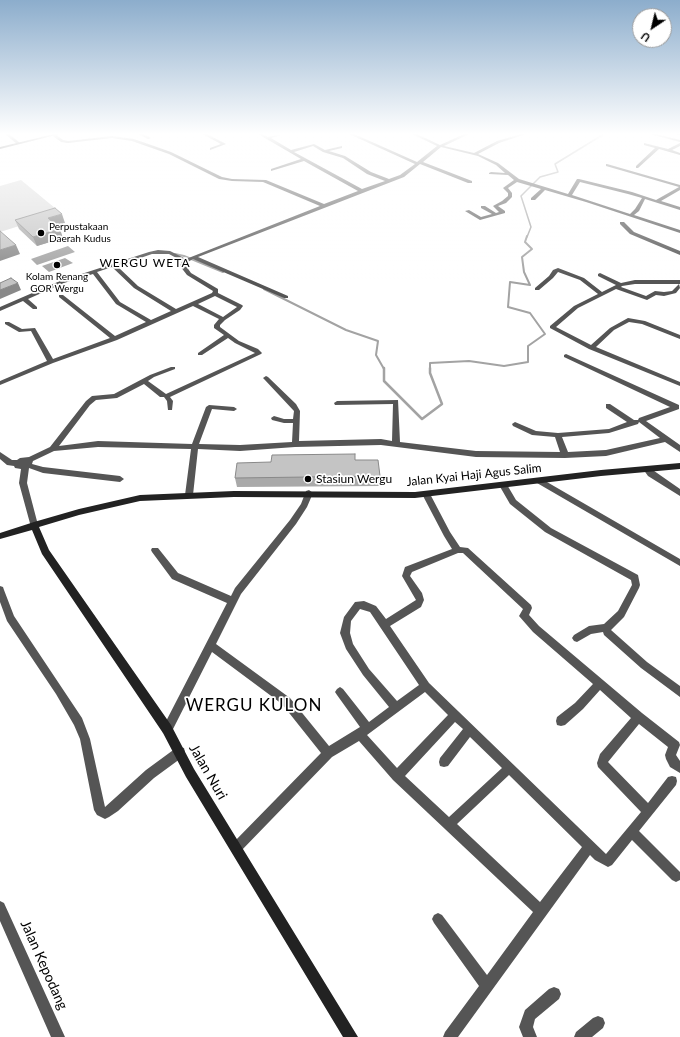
<!DOCTYPE html>
<html>
<head>
<meta charset="utf-8">
<style>
  body { margin:0 }
  #map { position:relative; width:680px; height:1037px; overflow:hidden; background:#fff; font-family:Lato,sans-serif }
  canvas { display:block }
  .north { position:absolute; left:632px; top:8px; width:40px; height:40px; box-sizing:border-box; background:#fff; border:1px solid #999; border-radius:50%; rotate:215deg; font-size:11px; font-weight:700; line-height:16px; text-align:center; color:#000 }
  .north::after { content:''; display:block; margin:auto; width:14px; height:18px; background:#000; clip-path:polygon(50% 0,100% 100%,50% 72%,0 100%) }
</style>
</head>
<body>
<div id="map">
<canvas width="680" height="1037"></canvas>
<div class="north">U</div>
</div>
<script>
const g = document.querySelector('canvas').getContext('2d');
g.lineJoin = 'round';
function fillPath(path, color) { g.fillStyle = color; g.fill(path, 'evenodd'); }
const poly = rows => new Path2D(rows.map(r => 'M' + r).join(''));
function trace(path, color, width, dash) { g.strokeStyle = color; g.lineWidth = width; g.lineCap = dash ? 'butt' : 'round'; g.setLineDash(dash || []); g.stroke(path); }
function write(font, color, halo, rows, align = 'center') {
  g.font = font + ' Lato,sans-serif'; g.lineWidth = 3.5; g.setLineDash([]); g.textBaseline = 'middle'; g.strokeStyle = halo; g.fillStyle = color; for (const [text, x, y, turn = 0] of rows) {
    g.save(); g.translate(x, y); g.rotate((+turn || 0) * Math.PI / 180); g.textAlign = isNaN(turn) ? turn : align; if (halo) g.strokeText(text, 0, 0); g.fillText(text, 0, 0); g.restore();
  }
}
const green = poly([
  [21,180,61,213,0,232,0,186]
]);
const water = poly([
  [68,246,75,252,37,265,31,259],
  [65,258,73,263,49,272,42,266]
]);
const streamFar2 = poly([
  [527,237,531,227,521,196,540,177,558,172,555,164,604,134]
]);
const streamFar1 = poly([
  [175,254,184,256,223,272],
  [264,289,346,330,378,341,376,355,384,369],
  [430,369,430,363,469,361,504,366,528,362,528,346,545,334,530,313,508,307,510,282,530,285,524,272,522,257,532,249,525,242,527,236]
]);
const stream = poly([
  [384,368,384,381,422,419,442,404,430,373,430,368]
]);
const street = poly([
  [5,134,9,134,20,143,17,144,5,134],
  [53,134,55,134,63,140,68,141,112,136,134,139,171,152,222,177,232,179,266,180,324,204,358,191,304,161,271,171,271,169,301,159,258,134,262,134,268,137,284,134,271,138,291,150,314,144,325,150,342,146,342,148,329,151,345,156,371,172,389,179,400,175,415,164,349,134,354,134,417,162,437,146,412,134,417,134,440,145,464,134,469,134,444,146,474,153,497,141,521,134,526,134,499,143,478,154,498,163,519,179,568,194,577,179,579,179,632,192,656,200,679,187,606,166,606,164,607,164,680,185,680,190,661,201,680,207,680,210,645,199,639,211,634,215,680,230,680,233,586,202,545,190,535,200,531,200,531,198,541,189,517,182,508,188,512,193,512,197,506,203,498,206,505,211,505,213,480,220,465,211,469,210,481,217,492,214,481,208,481,206,485,206,496,213,499,212,493,206,502,201,508,196,508,193,503,188,514,180,508,175,489,174,489,173,491,172,505,173,496,165,478,156,441,147,423,162,472,181,472,183,468,183,420,164,404,177,198,257,288,296,288,298,284,298,193,259,186,263,186,266,191,273,218,289,218,293,242,305,243,306,240,310,225,320,220,325,220,327,239,341,258,349,262,353,261,354,170,397,173,401,172,410,168,410,167,401,164,397,160,397,144,384,117,398,96,400,90,405,59,446,98,441,192,444,206,407,209,405,234,407,237,409,234,411,212,409,199,444,240,445,292,442,293,423,284,423,272,420,271,418,274,416,284,419,293,419,294,411,264,379,263,378,266,376,268,377,296,404,300,411,299,441,381,439,392,441,393,404,335,405,334,403,337,401,398,400,400,442,476,451,560,452,555,437,532,435,513,426,512,424,515,422,536,431,558,433,609,429,627,422,606,408,606,404,610,404,634,420,638,420,639,418,670,407,564,357,564,355,566,354,679,405,679,409,646,421,680,445,680,452,665,442,606,456,565,458,476,457,381,445,295,447,240,451,198,449,193,495,189,498,185,495,191,449,98,447,54,451,33,461,32,464,43,467,120,476,124,479,120,482,43,473,29,468,27,483,38,525,37,527,31,527,19,483,21,469,15,468,14,466,7,465,0,459,0,452,12,460,17,460,20,458,29,457,50,447,86,401,92,396,114,394,150,375,171,367,175,367,175,369,154,377,148,381,166,394,255,353,235,343,228,338,202,355,198,355,198,353,224,335,214,328,214,325,219,319,193,306,117,340,53,363,0,385,0,381,47,361,31,331,19,332,5,324,5,322,9,322,22,329,35,328,53,359,110,338,59,297,59,295,63,295,115,336,146,322,116,304,93,274,64,283,28,299,37,307,37,309,33,309,23,301,0,311,0,307,60,281,149,252,158,250,170,251,186,259,320,206,263,182,232,181,219,179,169,154,132,141,112,138,68,143,61,142,53,136,53,134],
  [313,146,323,152,343,158,367,174,385,181,362,189,294,152,313,146],
  [580,182,628,194,642,198,635,209,630,214,572,195,580,182],
  [152,254,169,254,182,261,180,266,187,275,213,291,212,293,176,309,138,286,117,266,152,254],
  [112,267,134,288,171,311,151,320,120,302,97,272,112,267],
  [215,296,237,307,223,317,198,304,215,296],
  [639,422,660,438,606,450,568,452,562,437,609,433,638,424,639,422],
  [138,134,143,134,151,138,148,139,138,134],
  [202,134,207,134,226,144,210,150,210,148,221,144,202,134],
  [650,134,656,134,680,140,680,142,650,134],
  [676,134,680,134,680,135,678,135,676,134],
  [644,143,668,149,680,143,680,146,672,150,680,153,680,155,659,149,638,168,636,168,636,166,655,148,644,145,644,143],
  [620,222,624,222,634,232,680,251,680,255,630,234,620,224,620,222],
  [558,268,584,278,602,292,616,285,598,276,598,274,600,273,621,283,635,280,680,280,680,284,635,284,622,286,621,287,646,296,655,291,664,292,672,291,679,284,680,288,676,293,664,296,656,295,647,300,616,289,578,308,556,327,591,345,610,328,628,318,645,321,680,335,680,339,642,324,629,322,614,330,596,347,680,382,680,386,589,349,550,328,550,326,574,306,598,294,580,280,558,272,553,278,539,290,535,290,535,288,549,276,553,270,558,268],
  [647,466,680,489,680,496,648,476,643,469,647,466],
  [540,478,680,559,680,566,537,483,536,481,540,478],
  [503,482,506,483,516,500,551,528,638,575,640,585,639,588,624,617,611,630,647,662,680,686,680,697,641,668,604,635,603,632,591,634,577,642,574,641,572,638,574,635,589,626,604,624,618,611,632,585,631,580,545,532,510,504,499,485,503,482],
  [309,490,313,493,307,507,296,524,241,594,216,644,290,698,329,746,360,727,337,695,335,692,337,689,340,687,343,689,369,722,389,707,363,675,346,649,340,633,344,617,355,602,364,601,376,606,386,619,416,600,402,576,405,567,452,549,444,536,422,494,426,491,429,492,450,532,460,547,468,548,531,605,532,608,529,615,539,626,642,713,679,742,680,745,676,755,680,761,680,773,670,767,666,759,665,755,668,747,639,724,608,762,648,803,668,777,672,776,676,777,677,781,676,785,639,831,680,872,680,880,676,882,672,880,632,840,612,865,608,867,595,860,590,855,458,1037,443,1037,445,1032,479,986,434,923,432,919,434,915,438,913,442,915,487,975,533,912,393,780,359,741,332,757,240,852,236,854,232,852,230,848,232,844,321,753,282,704,212,652,171,733,167,734,163,733,162,729,227,603,172,579,152,552,151,550,152,548,158,548,178,573,231,596,235,588,290,520,301,504,306,491,309,490],
  [458,553,463,553,523,609,519,616,533,632,593,684,575,703,557,717,556,721,557,725,561,726,565,725,583,709,600,690,631,718,600,754,597,763,598,767,641,812,606,854,429,683,390,626,421,607,424,600,422,593,410,576,412,572,458,553],
  [360,609,370,612,419,685,397,701,369,669,353,644,350,633,351,621,360,609],
  [425,692,448,715,397,768,367,735,425,692],
  [455,722,463,729,440,758,439,762,440,766,444,767,448,766,470,737,502,768,449,817,405,776,455,722],
  [509,775,582,847,540,902,457,824,509,775],
  [0,586,3,587,4,590,14,616,82,718,90,739,105,807,146,770,176,748,180,747,184,748,185,752,184,756,154,778,118,811,109,817,105,819,97,815,94,810,80,739,74,725,56,694,7,621,0,602,0,586],
  [0,901,4,903,65,1037,51,1037,0,921,0,901],
  [554,987,559,989,561,994,559,999,535,1019,533,1027,537,1037,523,1037,519,1027,525,1010,549,989,554,987],
  [598,1016,603,1018,605,1023,603,1028,592,1037,574,1037,576,1032,593,1018,598,1016]
]);
const secondary = poly([
  [54,134,60,134,0,149,0,147,54,134],
  [680,463,680,469,601,476,415,498,234,497,140,501,79,515,39,527,49,550,171,725,194,769,358,1037,343,1037,186,777,163,733,42,554,32,530,0,539,0,533,34,522,79,509,140,495,234,491,415,492,601,470,680,463]
]);
const wall = poly([
  [15,220,65,223,57,226,63,238,37,246,19,229],
  [355,460,380,476,379,486,237,487,235,478,271,462]
]);
const shadedWall = poly([
  [62,214,65,223,51,227,48,218],
  [60,229,63,238,37,246,33,237],
  [16,245,20,254,0,261,0,250],
  [18,283,21,290,0,299,0,290]
]);
const building = poly([
  [55,208,62,214,48,218,60,229,33,237,15,220,55,208],
  [0,231,16,245,0,250,0,231],
  [11,278,18,283,0,290,0,283,11,278],
  [355,454,355,460,378,460,380,476,235,478,237,463,271,462,272,455,355,454]
]);
const markers = [
  [41,233,4,"#000"],
  [57,265,4,"#000"],
  [308,479,4,"#000"]
];
const farPoinames = [
  ["Perpustakaan",49,227],
  ["Daerah Kudus",49,239],
  ["Kolam Renang",57,277,"center"],
  ["GOR Wergu",57,289,"center"]
];
const farQuarternames = [
  ["WERGU WETA",145,263]
];
const streetNames = [
  ["Jalan Kyai Haji Agus Salim",474,475,-6]
];
const poiNames = [
  ["Stasiun Wergu",316,479]
];
const nearStreetnames = [
  ["Jalan Nuri",208,772,60],
  ["Jalan Kepodang",44,965,66]
];
const nearQuarternames = [
  ["WERGU KULON",254,706]
];
fillPath(green, '#dcdcdc');
fillPath(water, '#a3a3a3');
trace(streamFar2, '#a3a3a3', 1.5);
trace(streamFar1, '#a3a3a3', 2);
trace(stream, '#a3a3a3', 2.5);
fillPath(street, '#555');
fillPath(secondary, '#222');
fillPath(wall, '#a9a9a9');
fillPath(shadedWall, '#898989');
fillPath(building, '#c4c4c4');
trace(building, '#898989', 1);
const sky = g.createLinearGradient(0, 0, 0, 279);
sky.addColorStop(0, '#8cadcc');
sky.addColorStop(0.48, '#fff');
sky.addColorStop(1, '#ffffff00');
g.fillStyle = sky;
g.fillRect(0, 0, 680, 279);
for (const [x, y, r, color] of markers) { const dot = new Path2D(); dot.arc(x, y, r, 0, 2 * Math.PI); g.fillStyle = color; g.fill(dot); trace(dot, '#fff', 1.5); }
write('10px', '#000', '#fff', farPoinames, 'left');
g.letterSpacing = '1px';
write('12px', '#000', '#fff', farQuarternames);
g.letterSpacing = '0px';
write('12px', '#000', '#fff', streetNames);
write('12px', '#000', '#fff', poiNames, 'left');
write('14px', '#000', '#fff', nearStreetnames);
g.letterSpacing = '1px';
write('17px', '#000', '#fff', nearQuarternames);
g.letterSpacing = '0px';
</script>
</body>
</html>
